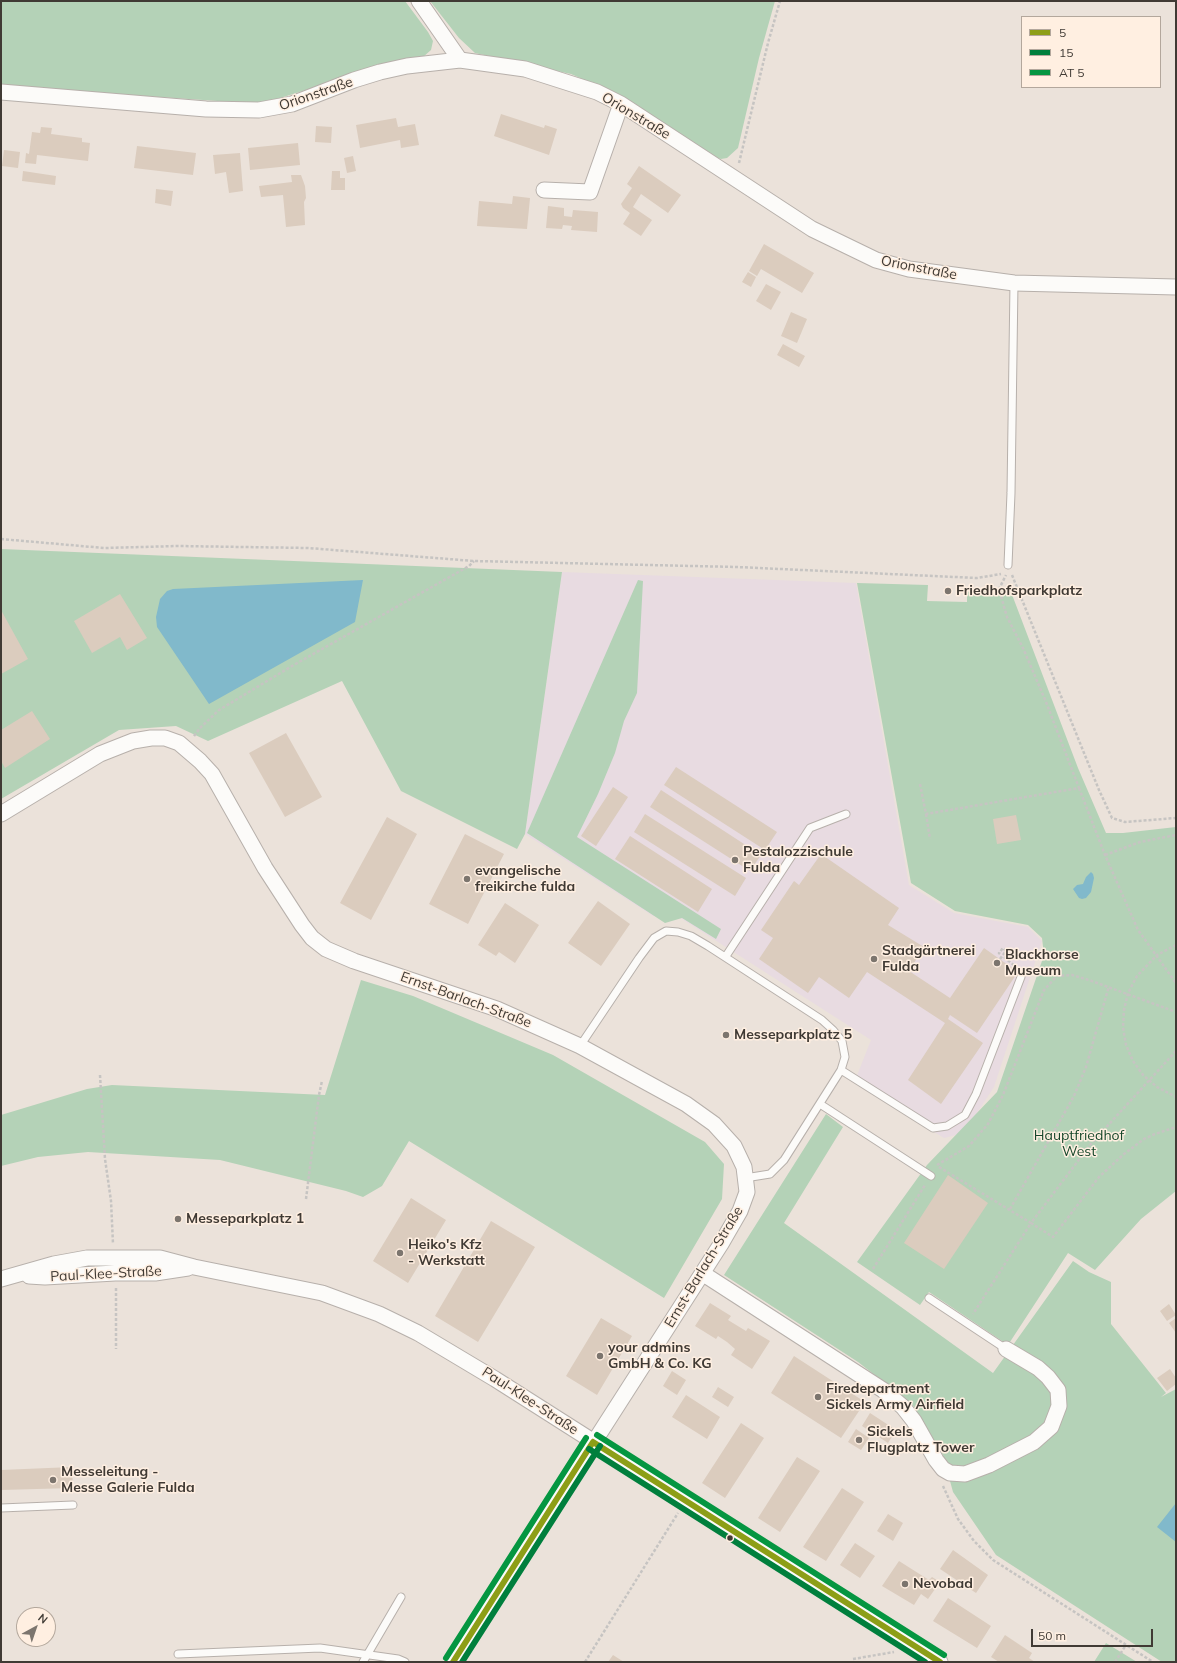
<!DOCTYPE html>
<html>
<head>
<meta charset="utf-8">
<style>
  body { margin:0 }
  #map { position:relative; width:1177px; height:1663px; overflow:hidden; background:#ebe2da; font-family:Mulish,sans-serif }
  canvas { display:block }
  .frame { position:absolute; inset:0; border:2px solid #403a34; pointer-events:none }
  .legend { position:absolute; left:1021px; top:16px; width:140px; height:72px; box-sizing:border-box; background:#ffefe1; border:1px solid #b3a79c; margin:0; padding:5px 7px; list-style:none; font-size:12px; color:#403a34 }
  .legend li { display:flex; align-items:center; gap:8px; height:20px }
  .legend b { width:20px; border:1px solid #b3a79c }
  .north { position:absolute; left:16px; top:1607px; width:40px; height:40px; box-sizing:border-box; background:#ffefe1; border:1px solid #b3a79c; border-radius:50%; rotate:40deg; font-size:11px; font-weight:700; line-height:16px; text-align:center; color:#403a34 }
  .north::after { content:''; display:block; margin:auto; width:14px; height:18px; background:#7c756e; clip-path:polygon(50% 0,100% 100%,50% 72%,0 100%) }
  .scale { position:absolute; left:1031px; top:1629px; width:122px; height:18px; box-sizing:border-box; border:2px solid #403a34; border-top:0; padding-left:5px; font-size:12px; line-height:14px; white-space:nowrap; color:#403a34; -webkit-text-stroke:3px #ffefe1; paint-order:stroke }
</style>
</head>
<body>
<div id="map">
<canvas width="1177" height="1663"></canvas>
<div class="frame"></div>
<ul class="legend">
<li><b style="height:5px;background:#8d9e17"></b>5</li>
<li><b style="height:5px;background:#007f3d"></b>15</li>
<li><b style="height:5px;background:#059641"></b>AT 5</li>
</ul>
<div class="north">N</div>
<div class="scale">50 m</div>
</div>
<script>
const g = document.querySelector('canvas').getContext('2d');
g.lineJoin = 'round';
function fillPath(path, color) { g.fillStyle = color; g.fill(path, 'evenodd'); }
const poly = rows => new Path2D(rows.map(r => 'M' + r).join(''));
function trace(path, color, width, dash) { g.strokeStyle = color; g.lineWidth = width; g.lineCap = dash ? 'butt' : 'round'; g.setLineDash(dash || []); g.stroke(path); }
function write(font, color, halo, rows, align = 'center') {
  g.font = font + ' Mulish,sans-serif'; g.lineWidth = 3; g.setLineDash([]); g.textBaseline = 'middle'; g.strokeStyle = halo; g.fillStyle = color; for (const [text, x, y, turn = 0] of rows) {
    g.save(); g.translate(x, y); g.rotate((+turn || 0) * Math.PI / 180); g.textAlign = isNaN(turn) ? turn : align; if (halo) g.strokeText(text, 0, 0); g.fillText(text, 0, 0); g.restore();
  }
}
const education = poly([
  [562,572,856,583,909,885,954,913,1028,927,1042,941,994,1087,964,1133,944,1138,854,1083,871,1040,682,919,653,916,525,834]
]);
const green = poly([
  [1,1,405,1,428,32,433,41,431,50,423,57,392,63,261,104,1,86],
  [430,1,775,1,759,58,738,148,727,158,721,159,709,155,612,92,571,74,475,53,459,38],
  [1,549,562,572,525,834,517,849,401,791,342,681,208,741,176,726,119,730,1,799],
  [638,580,643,581,637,693,624,721,615,753,598,794,577,837,721,929,716,939,682,918,665,923,527,833],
  [857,583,928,585,927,601,967,602,967,592,999,589,1011,592,1078,768,1106,833,1123,833,1176,827,1176,1191,1141,1219,1095,1270,1068,1253,1008,1345,929,1292,920,1305,857,1262,927,1165,997,1092,1044,955,1042,938,1028,925,955,911,911,883],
  [361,980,413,996,553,1055,705,1142,724,1164,722,1199,664,1298,409,1141,382,1186,363,1197,346,1191,220,1160,88,1152,38,1157,1,1166,1,1115,87,1089,112,1085,325,1095],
  [826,1114,843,1127,784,1223,993,1373,1073,1261,1089,1272,1111,1282,1111,1324,1166,1393,1161,1397,1176,1389,1176,1662,1162,1662,996,1555,953,1492,943,1455,912,1404,858,1362,724,1275],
  [1106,1643,1137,1662,1094,1662]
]);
const water = poly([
  [363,580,355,622,209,704,157,627,156,617,160,599,167,591,173,589],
  [1091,872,1093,874,1094,878,1091,892,1086,898,1082,899,1079,898,1073,889,1077,885,1083,884,1086,877],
  [1176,1503,1176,1542,1157,1527]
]);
const building = poly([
  [501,114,544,128,545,125,557,129,549,155,494,136],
  [396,118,398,127,415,124,419,145,401,148,400,140,360,148,356,125],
  [316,126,332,127,331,143,315,142],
  [41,127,52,128,51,134,82,138,82,142,90,143,88,161,37,155,36,164,25,163,26,153,29,154,32,132,40,133],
  [298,143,300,165,250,170,248,148],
  [137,146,196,153,193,175,134,168],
  [4,150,20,152,18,168,2,166],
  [240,153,243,191,229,193,226,172,215,174,213,155],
  [353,156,356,171,347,173,344,158],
  [639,166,681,195,668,213,641,194,633,207,652,220,641,236,623,224,630,213,623,208,621,204,632,188,627,184],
  [23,171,56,176,55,185,22,181],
  [332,171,340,171,340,178,345,178,345,190,331,190],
  [291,175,301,175,305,186,306,198,304,202,305,225,286,227,283,195,261,197,259,186,292,182],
  [156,189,173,191,171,206,155,203],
  [513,196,530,198,527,229,477,226,479,201,512,204],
  [548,206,564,208,564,216,572,217,573,210,598,212,597,232,571,230,572,226,563,225,562,229,546,228],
  [764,244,814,273,802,293,761,269,757,276,749,271],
  [748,272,756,277,751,287,742,282],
  [766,284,781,292,771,310,756,301],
  [791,312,807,319,797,343,781,336],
  [783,344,805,356,799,367,777,355],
  [120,594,147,638,127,650,120,637,92,653,74,621],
  [1,610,28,659,1,674],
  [32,711,50,739,5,768,1,761,1,730],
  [286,733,322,797,285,817,249,753],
  [676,767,777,832,765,850,664,785],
  [613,787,628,797,596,846,581,836],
  [661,790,761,855,750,871,650,807],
  [645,814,746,878,735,896,634,832],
  [1016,815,1021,840,997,844,993,819],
  [387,817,417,834,371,920,340,903],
  [465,834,504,854,468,924,429,904],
  [630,836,712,889,698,912,615,859],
  [821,854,899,908,888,925,924,947,909,971,950,998,984,948,1018,972,977,1033,950,1015,948,1019,983,1043,941,1104,908,1080,945,1023,867,972,849,998,819,977,808,993,759,959,773,938,761,930,794,881,799,885],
  [598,901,630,924,601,966,568,943],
  [505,903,539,925,515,963,499,952,496,956,478,945],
  [948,1175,988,1203,944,1269,904,1243],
  [411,1198,446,1220,408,1283,373,1261],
  [491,1221,535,1247,478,1342,435,1316],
  [710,1303,731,1316,728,1320,746,1331,748,1328,770,1341,752,1369,731,1355,735,1349,727,1342,718,1336,716,1339,695,1326],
  [1169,1304,1176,1315,1167,1321,1160,1311],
  [601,1318,632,1336,597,1395,566,1376],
  [1176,1318,1176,1333,1169,1323],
  [794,1356,865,1402,841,1438,771,1393],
  [1170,1369,1176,1378,1176,1384,1167,1391,1157,1378],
  [672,1371,686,1380,677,1395,663,1386],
  [718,1387,734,1397,728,1407,712,1397],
  [686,1395,720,1417,707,1439,672,1417],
  [870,1413,896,1430,888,1443,862,1426],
  [741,1423,764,1438,725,1498,702,1483],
  [856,1429,869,1438,861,1450,848,1442],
  [797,1457,820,1471,780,1532,758,1518],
  [72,1467,73,1488,1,1490,1,1470],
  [842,1488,864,1502,826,1561,803,1547],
  [888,1514,903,1523,893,1541,877,1531],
  [855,1543,875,1556,860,1578,840,1565],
  [953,1550,988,1575,976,1593,940,1569],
  [899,1561,929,1580,932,1577,940,1582,928,1599,921,1594,914,1605,882,1586],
  [948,1598,991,1626,977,1648,933,1621],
  [1005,1635,1032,1653,1029,1658,1035,1662,999,1662,991,1657],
  [613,1655,624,1662,608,1662]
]);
const path = poly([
  [739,163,768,43,780,1],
  [1,539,104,548,178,546,308,548,474,561,737,567,977,578,1001,574],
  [1012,575,1099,790,1112,818,1125,822,1176,818],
  [194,736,200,728,219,710,292,666,469,566,474,561],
  [920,784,926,814,1079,788,1046,702,1023,648,1007,617,999,589,1006,575],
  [1079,788,1105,855,1138,930,1176,983],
  [926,814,930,839],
  [1105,855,1140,842,1176,835],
  [1176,945,1157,955,1137,976,1128,993,1124,1010,1123,1027,1126,1045,1133,1061,1143,1075,1157,1087,1176,1097],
  [1004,957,1016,967],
  [1000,959,1006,951,1003,948,999,953,1000,954],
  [1176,1051,1090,1145,1031,1223,1053,1237,1099,1177,1124,1154,1144,1139,1155,1134,1176,1127],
  [100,1075,105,1159,111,1201,113,1244],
  [937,1165,969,1146,988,1124,1003,1095,1044,990,1057,976,1072,975,1089,980,1176,1012],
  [939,1167,1031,1223,973,1314],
  [306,1199,319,1095,322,1081],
  [1010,1209,1074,1096,1086,1067,1109,986],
  [873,1269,925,1185],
  [116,1288,116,1349],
  [943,1486,958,1519,974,1541,993,1560,1153,1662],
  [853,1659,894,1652],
  [585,1662,678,1513],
  [1115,1662,1126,1645]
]);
const service = poly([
  [1008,565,1011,493,1014,283],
  [726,956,810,828,846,814],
  [580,1046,639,958,654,938,666,931,678,932,691,936,708,946,822,1020,833,1030,842,1041,845,1057,841,1070,784,1160,770,1174,745,1178],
  [841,1070,933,1128,947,1126,965,1115,976,1094,1021,977],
  [820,1104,931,1176],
  [929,1298,1006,1349],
  [1,1508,73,1505],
  [178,1654,320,1648,398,1659,405,1662],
  [363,1662,401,1597]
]);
const minor = poly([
  [419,1,460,60],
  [1,92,206,109,259,110,292,104,354,80,380,72,407,66,460,60,525,69,597,92,621,104,812,229,876,260,909,269,1014,283,1176,287],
  [544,190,590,192,621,104],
  [1,814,100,754,133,741,151,738,165,738,179,743,200,761,212,774,265,868,302,925,312,938,326,949,354,961,497,1009,580,1046,686,1104,714,1124,734,1146,744,1167,747,1192,740,1211,721,1244,453,1662],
  [702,1273,883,1390,903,1407,914,1421,936,1460,943,1469,950,1473,965,1474,989,1465,1034,1442,1051,1427,1059,1406,1058,1390,1048,1377,1038,1368,1006,1349],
  [29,1276,45,1277,115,1273,155,1273,188,1268],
  [1,1279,54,1264,87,1258,160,1258,194,1267,322,1293,379,1314,418,1333,495,1379,940,1662]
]);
const bus1 = poly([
  [593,1442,940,1662],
  [453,1662,593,1442]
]);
const bus2 = poly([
  [589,1449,925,1662],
  [462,1662,600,1446]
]);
const bus3 = poly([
  [597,1435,944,1655],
  [446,1658,586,1438]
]);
const markers = [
  [948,591,4,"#7c756e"],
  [735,860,4,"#7c756e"],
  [467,879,4,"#7c756e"],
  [874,959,4,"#7c756e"],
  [997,963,4,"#7c756e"],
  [726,1035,4,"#7c756e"],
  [178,1219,4,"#7c756e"],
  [400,1253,4,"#7c756e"],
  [600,1356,4,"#7c756e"],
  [818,1397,4,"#7c756e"],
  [859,1440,4,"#7c756e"],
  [53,1480,4,"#7c756e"],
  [730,1538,3.5,"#403a34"],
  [905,1584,4,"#7c756e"]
];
const streetNames = [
  ["Orionstraße",316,94,-19],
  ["Orionstraße",636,116,31],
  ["Orionstraße",919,268,11],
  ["Ernst-Barlach-Straße",466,1000,20],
  ["Ernst-Barlach-Straße",704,1267,-59],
  ["Paul-Klee-Straße",106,1274,-3],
  ["Paul-Klee-Straße",530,1401,33]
];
const poiNames = [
  ["Friedhofsparkplatz",956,591],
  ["Pestalozzischule",743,852],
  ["Fulda",743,868],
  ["evangelische",475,871],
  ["freikirche fulda",475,887],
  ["Stadgärtnerei",882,951],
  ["Fulda",882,967],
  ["Blackhorse",1005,955],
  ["Museum",1005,971],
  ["Messeparkplatz 5",734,1035],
  ["Messeparkplatz 1",186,1219],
  ["Heiko's Kfz",408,1245],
  ["- Werkstatt",408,1261],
  ["your admins",608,1348],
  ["GmbH & Co. KG",608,1364],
  ["Firedepartment",826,1389],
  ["Sickels Army Airfield",826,1405],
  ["Sickels",867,1432],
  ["Flugplatz Tower",867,1448],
  ["Messeleitung -",61,1472],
  ["Messe Galerie Fulda",61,1488],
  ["Nevobad",913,1584]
];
const parkNames = [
  ["Hauptfriedhof",1079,1136],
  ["West",1079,1152]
];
fillPath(education, '#e8dbe1');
fillPath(green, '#b4d2b7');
fillPath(water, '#81b9cb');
fillPath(building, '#dbccbe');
trace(service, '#b7b0ab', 9);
trace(minor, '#b7b0ab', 17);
trace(path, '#c6c4c2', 2.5, [3, 2]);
trace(service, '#fcfbf9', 7);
trace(minor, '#fcfbf9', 15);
trace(bus1, '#8d9e17', 6);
trace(bus2, '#007f3d', 6);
trace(bus3, '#059641', 6);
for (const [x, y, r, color] of markers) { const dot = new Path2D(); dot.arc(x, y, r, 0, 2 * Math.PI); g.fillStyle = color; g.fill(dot); trace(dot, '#ffefe1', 1.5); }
write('14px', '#403a34', '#ffefe1', streetNames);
write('bold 14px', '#403a34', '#ffefe1', poiNames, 'left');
write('14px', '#16472a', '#ffefe1', parkNames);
</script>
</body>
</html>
